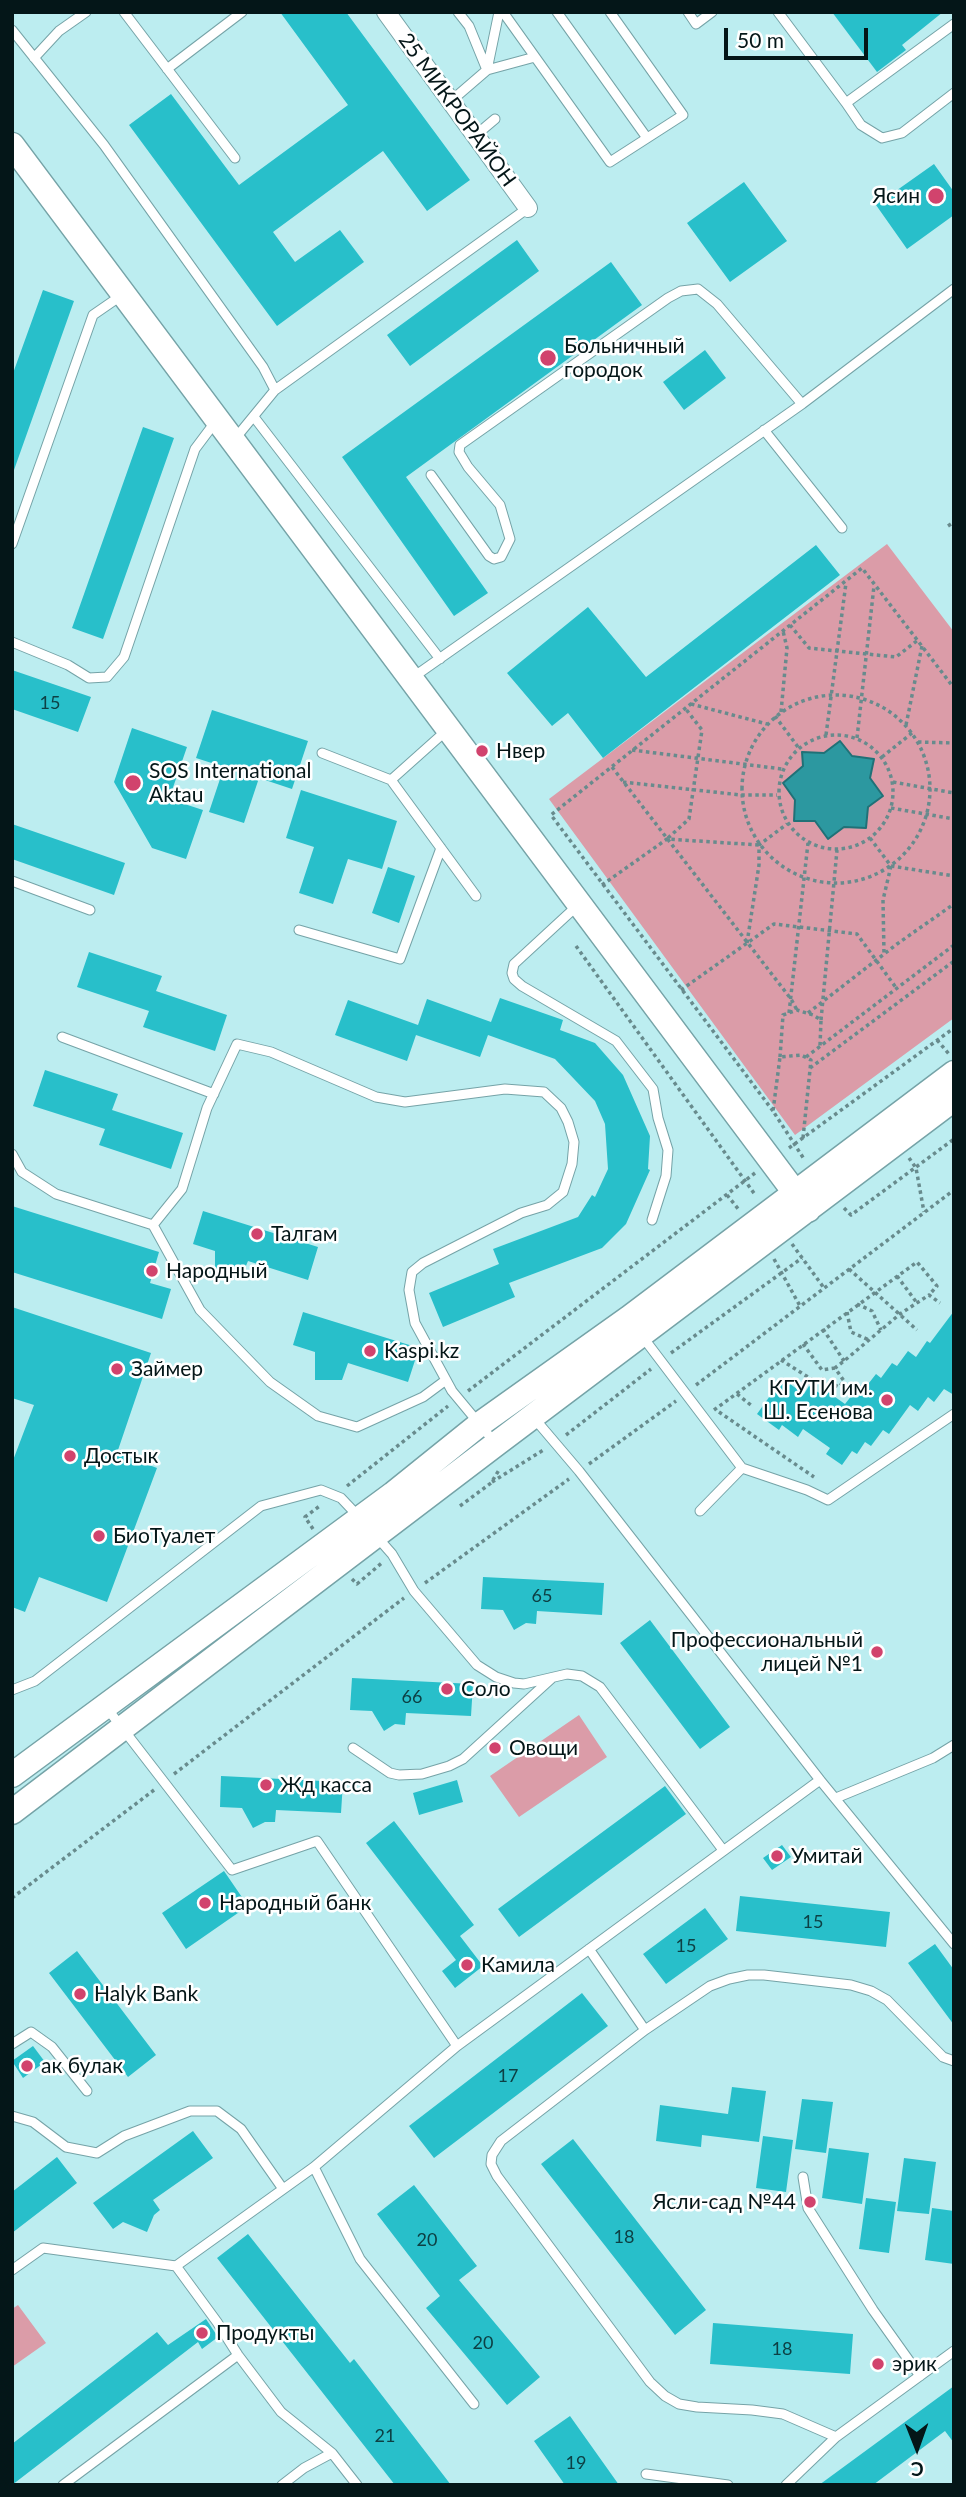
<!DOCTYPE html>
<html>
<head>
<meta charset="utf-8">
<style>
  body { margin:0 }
  #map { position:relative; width:966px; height:2497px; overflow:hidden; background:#bcedf0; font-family:Lato,sans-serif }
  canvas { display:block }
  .frame { position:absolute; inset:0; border:14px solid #041618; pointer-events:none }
  .north { position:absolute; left:882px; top:2413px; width:70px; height:70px; -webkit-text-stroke:5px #fff; paint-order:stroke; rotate:179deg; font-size:19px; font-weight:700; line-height:28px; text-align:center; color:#041618 }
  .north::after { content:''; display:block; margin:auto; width:24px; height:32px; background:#041618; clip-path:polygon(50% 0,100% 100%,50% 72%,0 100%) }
  .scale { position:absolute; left:724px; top:28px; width:144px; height:32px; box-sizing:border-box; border:4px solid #041618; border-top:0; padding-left:9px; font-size:21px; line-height:24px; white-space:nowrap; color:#041618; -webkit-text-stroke:5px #fff; paint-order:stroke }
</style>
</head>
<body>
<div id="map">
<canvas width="966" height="2497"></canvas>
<div class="frame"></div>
<div class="north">С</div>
<div class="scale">50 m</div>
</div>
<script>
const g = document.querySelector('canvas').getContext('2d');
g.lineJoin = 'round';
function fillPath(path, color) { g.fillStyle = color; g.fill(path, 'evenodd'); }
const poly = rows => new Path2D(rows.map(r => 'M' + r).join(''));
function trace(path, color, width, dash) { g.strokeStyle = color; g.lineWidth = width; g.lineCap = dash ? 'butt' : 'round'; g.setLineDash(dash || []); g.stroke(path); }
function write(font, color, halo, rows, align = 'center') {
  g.font = font + ' Lato,sans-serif'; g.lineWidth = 5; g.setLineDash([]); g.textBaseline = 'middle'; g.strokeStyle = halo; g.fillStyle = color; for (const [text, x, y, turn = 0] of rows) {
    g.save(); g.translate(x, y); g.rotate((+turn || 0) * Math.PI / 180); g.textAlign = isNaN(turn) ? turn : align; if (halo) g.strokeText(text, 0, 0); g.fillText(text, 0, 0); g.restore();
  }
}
const green = poly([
  [887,544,954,632,954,1018,795,1135,549,799],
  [579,1715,607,1757,519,1817,490,1776],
  [18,2305,46,2343,12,2367,12,2309]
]);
const water = poly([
  [840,741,852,756,874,759,870,778,883,796,868,807,866,828,844,827,828,839,815,821,794,821,795,800,783,783,803,766,802,752,824,753,840,741]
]);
const building = poly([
  [280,12,346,12,470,180,427,211,383,151,273,232,295,262,340,230,364,262,277,326,129,125,171,94,239,185,348,105],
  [832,12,943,12,902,45,906,50,877,72],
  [934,164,954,192,954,215,907,249,876,205],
  [744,182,787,241,730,282,687,223],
  [517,240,539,271,410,366,387,335],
  [611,262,642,305,406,477,488,593,454,616,342,457],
  [43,290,74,301,14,470,12,470,12,376],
  [705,350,726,378,684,410,663,382],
  [143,427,174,438,103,639,72,628],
  [816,545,840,575,603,758,568,713,552,726,507,673,588,607,646,677],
  [12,670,91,697,78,732,12,709],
  [212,710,308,741,292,789,259,778,244,823,209,812,224,767,196,758],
  [132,728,187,747,169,799,203,810,186,859,152,848,114,782],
  [301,790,397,821,382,869,348,859,333,904,299,893,314,847,286,838],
  [12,824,125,863,114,895,12,859],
  [388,867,415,876,399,923,372,913],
  [89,952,162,976,156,991,227,1015,215,1051,143,1027,149,1011,77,987],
  [500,998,563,1020,560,1030,595,1043,623,1075,650,1136,648,1169,650,1170,626,1224,602,1248,509,1283,515,1297,443,1327,429,1293,499,1264,493,1249,578,1217,592,1195,595,1197,608,1169,605,1124,595,1101,555,1059,488,1035,480,1057,416,1035,407,1061,335,1035,348,1000,418,1025,427,999,491,1022],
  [45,1070,118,1094,112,1110,183,1133,171,1169,99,1145,105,1129,33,1106],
  [12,1206,159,1252,150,1283,171,1289,162,1319,12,1272],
  [203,1211,318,1247,308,1280,248,1261,241,1278,215,1279,215,1251,193,1244],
  [12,1307,151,1353,117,1453,157,1468,107,1602,39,1577,25,1612,12,1607,12,1463,34,1405,12,1398],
  [954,1311,954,1395,944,1389,934,1402,928,1397,918,1411,910,1405,889,1434,883,1430,871,1446,865,1442,857,1454,852,1451,842,1465,826,1454,830,1448,803,1429,798,1437,782,1425,779,1430,757,1414,780,1382,788,1387,790,1384,804,1394,809,1386,825,1397,828,1392,845,1404,860,1385,865,1388,876,1374,881,1378,892,1363,897,1366,908,1351,916,1357,927,1341,930,1343],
  [303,1312,419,1348,408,1382,348,1363,342,1380,315,1380,315,1352,293,1345],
  [483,1577,604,1583,602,1615,537,1611,536,1624,526,1623,514,1630,503,1610,481,1609],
  [650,1620,730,1727,700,1749,620,1643],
  [352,1678,473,1684,471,1716,406,1713,405,1725,395,1724,384,1731,372,1711,350,1710],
  [221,1776,343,1782,341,1813,276,1810,275,1822,265,1822,253,1828,242,1808,220,1807],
  [457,1780,463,1802,419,1815,413,1793],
  [665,1786,686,1814,519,1937,498,1909],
  [394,1821,474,1925,460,1936,483,1966,455,1988,442,1971,456,1960,366,1843],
  [782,1845,791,1857,772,1870,763,1858],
  [224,1871,248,1906,186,1949,162,1913],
  [740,1896,890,1912,886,1947,736,1931],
  [705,1908,728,1939,666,1984,643,1954],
  [935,1944,954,1970,954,2025,908,1963],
  [77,1951,156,2055,128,2077,49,1973],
  [582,1993,608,2026,434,2158,409,2126],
  [33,2046,45,2062,23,2078,12,2061],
  [732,2087,766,2091,759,2142,702,2135,701,2147,656,2141,660,2105,728,2114],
  [802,2099,833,2102,826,2153,795,2149],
  [193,2131,213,2158,153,2200,160,2210,154,2215,147,2232,123,2222,113,2229,93,2203],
  [763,2136,793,2140,786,2192,756,2188],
  [573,2139,706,2310,675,2335,541,2164],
  [829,2148,869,2153,862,2204,822,2198],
  [57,2157,77,2183,12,2233,12,2192],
  [904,2158,936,2162,929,2214,897,2211],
  [414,2185,477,2266,459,2280,540,2377,507,2405,426,2308,440,2296,377,2214],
  [866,2198,896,2202,889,2253,859,2249],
  [932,2208,954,2211,954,2264,925,2260],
  [248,2234,350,2363,354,2359,451,2485,395,2485,217,2258],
  [206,2319,218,2337,202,2349,198,2342,12,2485,12,2444,157,2332,168,2345],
  [713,2323,853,2334,850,2374,710,2364],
  [954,2386,954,2443,945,2431,873,2485,819,2485],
  [570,2416,619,2485,565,2485,534,2441]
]);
const path = poly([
  [948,526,954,522],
  [790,625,809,648,837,651,896,657,918,640],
  '742 789a94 94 0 1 1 188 0a94 94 0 1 1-188 0Z',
  [691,704,767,724],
  [781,712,787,648,783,631],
  [775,716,798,747],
  [906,725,922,646],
  '779 792a57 57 0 1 1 114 0a57 57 0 1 1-114 0Z',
  [826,735,846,583],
  [857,738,874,586],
  [918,742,954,743],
  [632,750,782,769],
  [882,757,912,733],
  [612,767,791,999,797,1010],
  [623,782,741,795,777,795],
  [893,782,954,793],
  [891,808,954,819],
  [668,838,689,819,702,730,685,708],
  [870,838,891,866,883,900,884,954],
  [891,866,954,876],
  [602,885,667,839,759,845],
  [747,943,759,865,759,845,787,824],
  [576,946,756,1196],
  [681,990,774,924,857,934,897,989],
  [789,1013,808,843],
  [808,1013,897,944,954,904],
  [821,1020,837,850],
  [937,1040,949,1054],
  [780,1057,783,1015,797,1010,813,1015,821,1020,820,1046],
  [806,1057,954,945],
  [810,1068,954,961],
  [773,1111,551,815,862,568,954,688],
  [803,1138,811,1060,801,1055,780,1057,773,1111,804,1159],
  [789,1148,954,1028],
  [909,1158,916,1168,924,1212],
  [727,1195,739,1210],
  [844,1208,851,1215,954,1139],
  [792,1244,824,1288],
  [774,1259,800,1306],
  [849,1269,917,1330],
  [897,1276,917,1303],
  [857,1304,872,1311,881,1330],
  [847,1312,851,1332,869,1340],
  [823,1329,844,1361],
  [803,1344,822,1370,835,1368],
  [671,1353,802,1258],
  [781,1360,816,1382,820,1378,839,1387,844,1381,835,1368,844,1361,900,1314,929,1295,940,1303],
  [696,1385,954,1190],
  [468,1391,755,1173],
  [737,1394,752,1406],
  [714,1410,917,1262,937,1286,929,1295],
  [719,1412,814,1477],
  [566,1435,651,1369],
  [589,1464,676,1401],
  [492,1482,545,1449],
  [347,1486,448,1406],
  [460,1506,491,1483,499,1470],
  [313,1529,305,1517,321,1505],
  [352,1579,357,1584,383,1562],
  [425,1583,569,1479],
  [174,1774,404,1598],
  [12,1898,154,1790]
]);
const lane = poly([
  [124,12,235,158],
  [458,12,469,26,487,70,535,57],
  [503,12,610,162,683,115,610,12],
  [557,12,647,138],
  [688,12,696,24,712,12],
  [778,12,846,103],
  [954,24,846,103,861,125,882,138,902,133,954,93],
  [12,30,104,145,263,367,275,390],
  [34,58,59,31,86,12],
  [167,69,242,12],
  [451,101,487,70,499,12],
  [476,135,495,119],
  [254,417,440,659],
  [764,430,842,528],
  [234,440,275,390,528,208],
  [431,475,489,556,494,559,501,557,510,539,500,505,468,467,459,452,460,445,668,298,681,291,698,289,717,304,802,404],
  [12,544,93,315,122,295],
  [12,642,68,665,89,678,107,677,124,657,195,449,216,421],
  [412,678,802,404,954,289],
  [322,753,391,780,447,730],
  [391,780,476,896],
  [12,881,90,910],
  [578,905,514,964,512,973,514,979,522,986,616,1041,653,1089,658,1118,668,1150,666,1176,652,1220],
  [299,930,400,959,441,848],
  [62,1037,214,1094],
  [12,1154,22,1172,56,1194,153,1225,200,1310,270,1382,318,1416,357,1427,423,1397,446,1380],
  [153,1225,182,1189,207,1108,237,1044,271,1052,376,1097,405,1102,505,1089,544,1092,561,1108,568,1122,574,1142,572,1164,563,1192,547,1205,521,1213,423,1263,412,1272,409,1290,415,1323,452,1391,496,1444],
  [642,1336,742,1468,700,1511],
  [534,1418,579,1471,820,1780,954,1944],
  [742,1468,807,1490,828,1500,954,1414],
  [377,1537,392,1554,414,1591,477,1665,496,1677,514,1683,524,1684,567,1674,582,1676,600,1687,723,1850],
  [12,1690,35,1681,261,1506,321,1490,341,1498,358,1516],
  [106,1707,232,1870,317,1841,457,2046],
  [353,1748,390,1773,399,1775,422,1774,449,1766,463,1759,552,1678],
  [836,1798,933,1758,954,1745],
  [589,1949,645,2030],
  [12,2044,31,2032,52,2047,87,2091],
  [12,2116,33,2122,66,2147,97,2153,124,2136,190,2111,217,2111,241,2129,283,2189],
  [314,2167,360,2259,474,2404],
  [803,2177,808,2208,873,2310,920,2376],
  [176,2266,217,2322,238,2355,281,2412,332,2453,357,2485],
  [12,2270,43,2248,176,2266,314,2167,457,2046,820,1780],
  [836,2437,783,2414,752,2410,697,2407,679,2404,665,2396,650,2382,497,2176,491,2164,492,2155,501,2141,645,2030,710,1986,729,1979,748,1975,764,1975,851,1985,871,1991,887,2000,943,2057,954,2061],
  [646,2474,728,2485],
  [63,2485,238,2355],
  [282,2485,304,2468,332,2453],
  [786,2485,836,2437,954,2351]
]);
const street = poly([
  [386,12,528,208]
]);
const secondary = poly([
  [12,145,808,1210],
  [12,1775,393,1494,480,1424,629,1318,954,1073],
  [12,1812,496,1444,954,1099]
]);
const markers = [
  [936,196,9,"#d1436d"],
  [548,358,9,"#d1436d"],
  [482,751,7,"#d1436d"],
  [133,783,9,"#d1436d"],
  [257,1234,7,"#d1436d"],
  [152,1271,7,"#d1436d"],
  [370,1351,7,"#d1436d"],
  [117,1369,7,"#d1436d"],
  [887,1400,7,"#d1436d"],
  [70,1456,7,"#d1436d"],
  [99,1536,7,"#d1436d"],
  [877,1652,7,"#d1436d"],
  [447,1689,7,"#d1436d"],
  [495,1748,7,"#d1436d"],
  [266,1785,7,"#d1436d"],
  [777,1856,7,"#d1436d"],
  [205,1903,7,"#d1436d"],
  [467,1965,7,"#d1436d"],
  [80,1994,7,"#d1436d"],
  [27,2066,7,"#d1436d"],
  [810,2202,7,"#d1436d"],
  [202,2333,7,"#d1436d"],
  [878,2364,7,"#d1436d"]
];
const numberNames = [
  ["15",50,703],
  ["65",542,1596],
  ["66",412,1697],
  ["15",813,1922],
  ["15",686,1946],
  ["17",508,2076],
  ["18",624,2237],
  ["20",427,2240],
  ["20",483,2343],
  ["18",782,2349],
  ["21",385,2436],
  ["19",576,2463]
];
const streetNames = [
  ["25 МИКРОРАЙОН",457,110,54]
];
const poiNames = [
  ["Ясин",920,196,"right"],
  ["Больничный",564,346],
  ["городок",564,370],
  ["Нвер",496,751],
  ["SOS International",149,771],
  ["Aktau",149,795],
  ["Талгам",271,1234],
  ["Народный",166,1271],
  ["Kaspi.kz",384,1351],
  ["Займер",131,1369],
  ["КГУТИ им.",873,1388,"right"],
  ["Ш. Есенова",873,1412,"right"],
  ["Достык",84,1456],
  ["БиоТуалет",113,1536],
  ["Профессиональный",863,1640,"right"],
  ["лицей №1",863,1664,"right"],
  ["Соло",461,1689],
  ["Овощи",509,1748],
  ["Жд касса",280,1785],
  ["Умитай",791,1856],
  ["Народный банк",219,1903],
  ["Камила",481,1965],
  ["Halyk Bank",94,1994],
  ["ак булак",41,2066],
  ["Ясли-сад №44",796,2202,"right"],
  ["Продукты",216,2333],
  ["эрик",892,2364]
];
fillPath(green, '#db9ca8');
fillPath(water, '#2c98a0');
trace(water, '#207177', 2);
fillPath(building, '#28bfca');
trace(lane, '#75a3a7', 11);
trace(street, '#75a3a7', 20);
trace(secondary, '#75a3a7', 27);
trace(path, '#688b8d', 3.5, [3.5, 3.5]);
trace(lane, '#fff', 9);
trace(street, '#fff', 18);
trace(secondary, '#fff', 24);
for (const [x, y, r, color] of markers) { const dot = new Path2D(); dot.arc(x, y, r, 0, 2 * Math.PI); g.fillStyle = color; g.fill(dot); trace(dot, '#fff', 2.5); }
write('18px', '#0d4044', null, numberNames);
write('21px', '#041618', '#fff', streetNames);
write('21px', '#041618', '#fff', poiNames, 'left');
</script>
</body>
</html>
